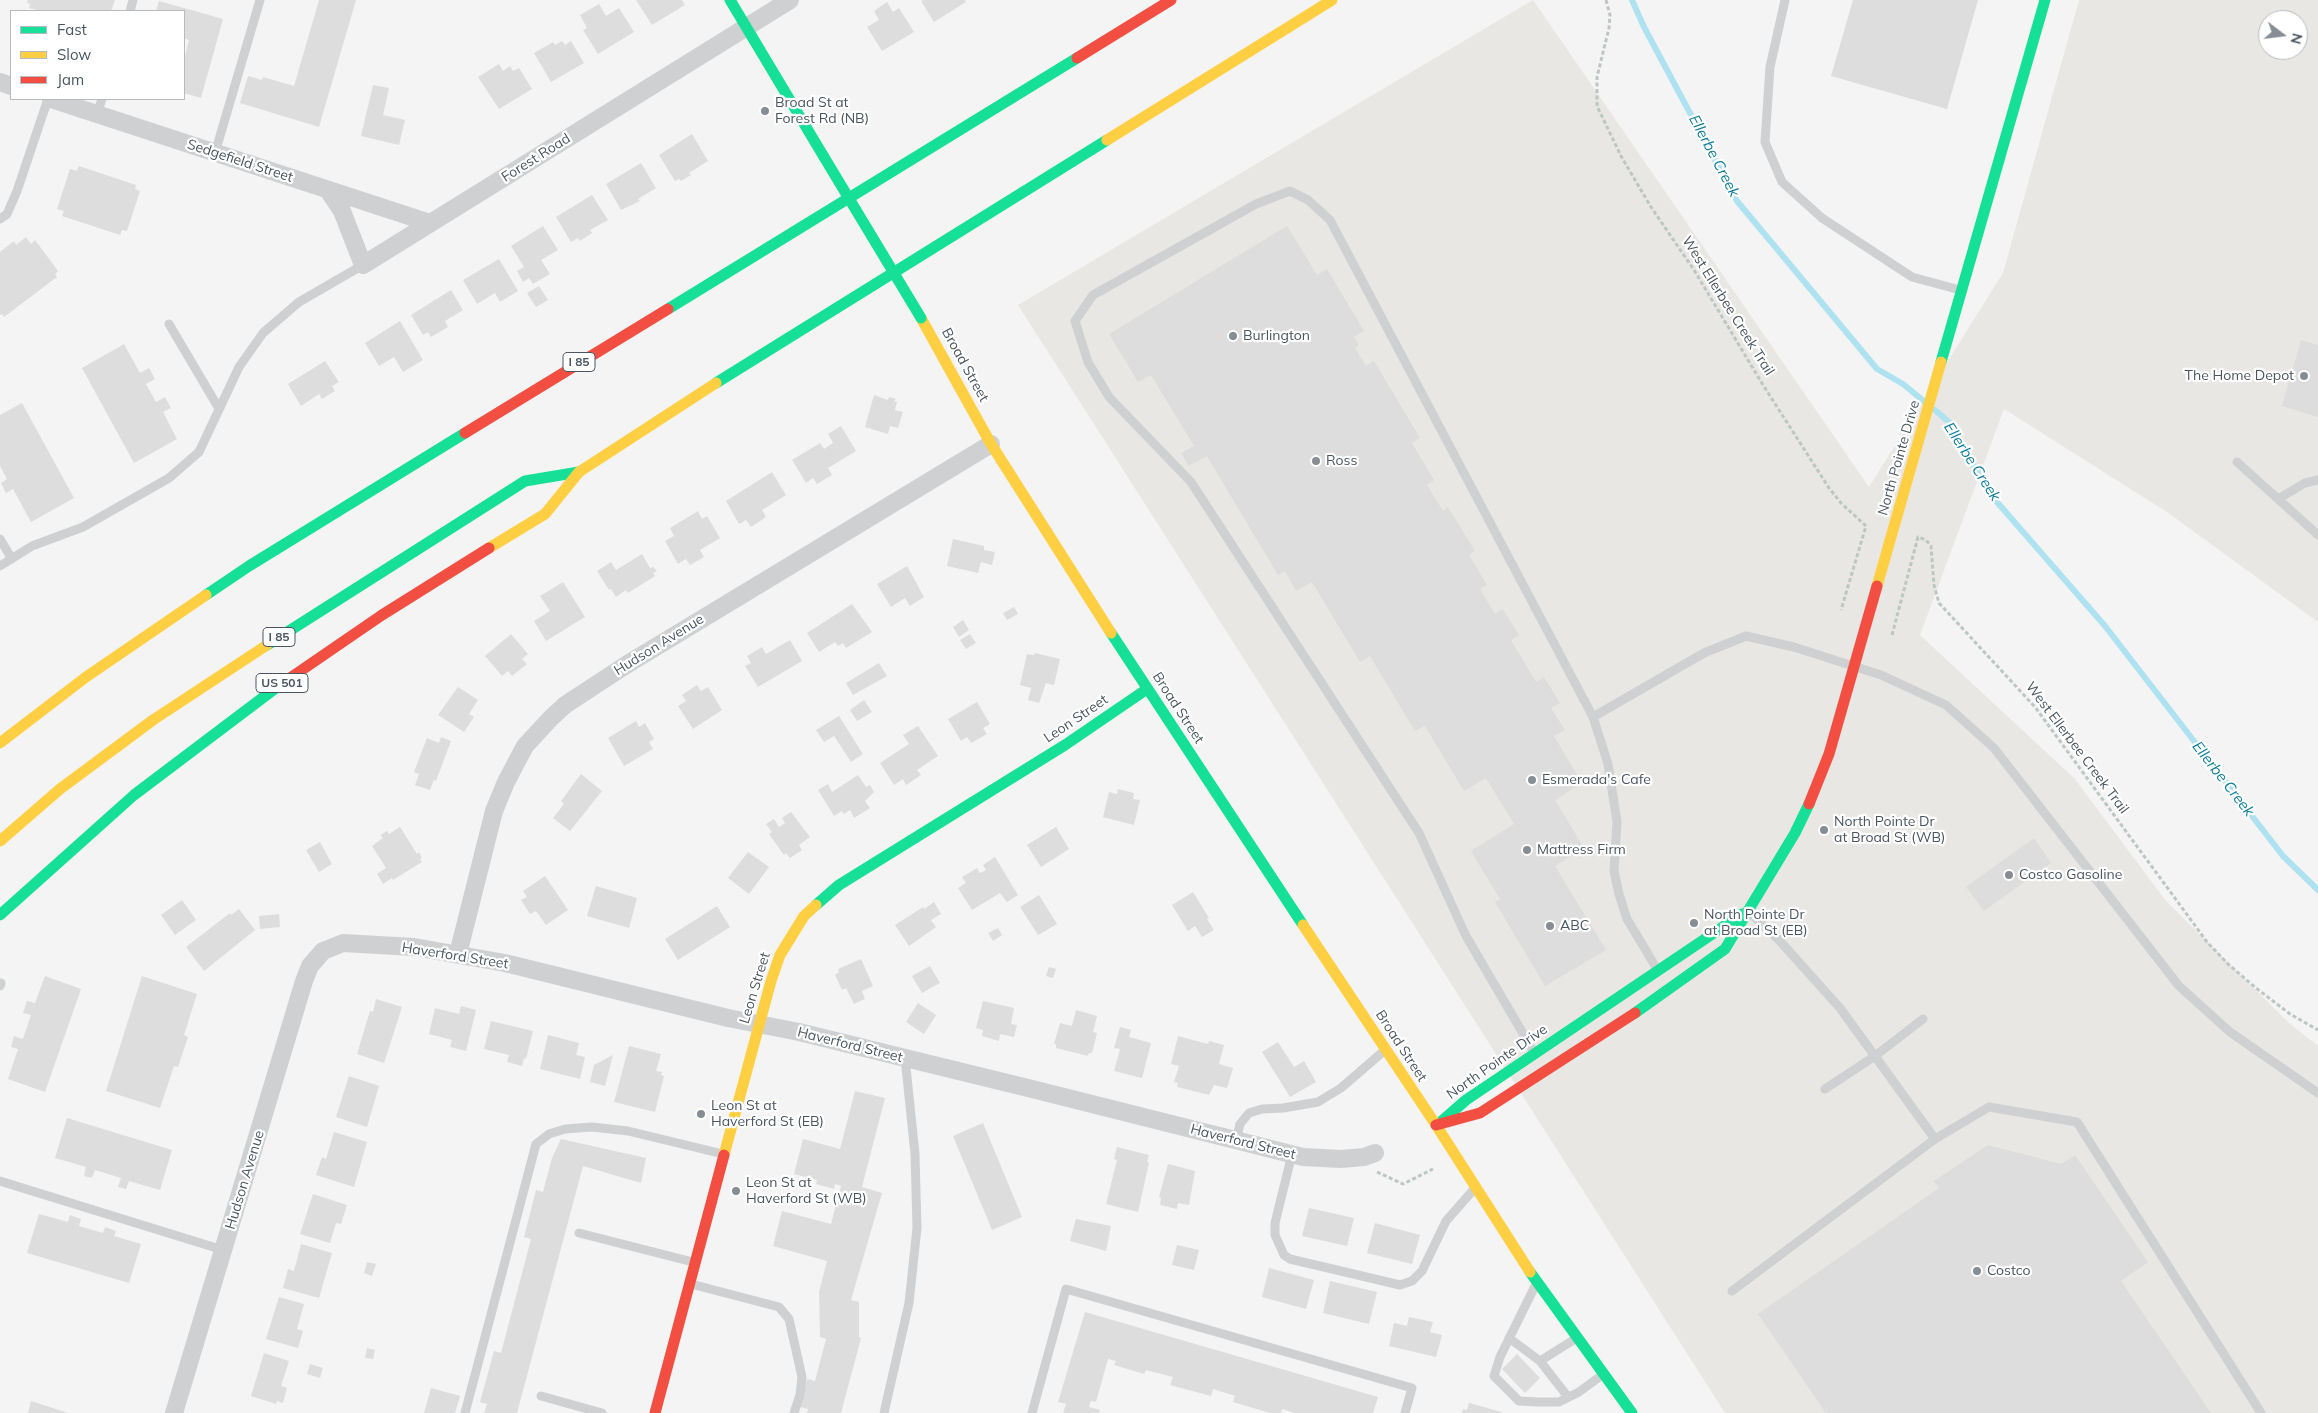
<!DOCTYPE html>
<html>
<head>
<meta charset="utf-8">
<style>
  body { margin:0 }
  #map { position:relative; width:2318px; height:1413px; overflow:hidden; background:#f4f4f4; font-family:Mulish,sans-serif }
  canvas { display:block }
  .legend { position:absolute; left:10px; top:10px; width:175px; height:90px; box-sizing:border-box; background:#fff; border:1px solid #b7bbc0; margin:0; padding:6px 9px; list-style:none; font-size:15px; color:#4a5661 }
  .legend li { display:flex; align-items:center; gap:10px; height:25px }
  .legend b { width:25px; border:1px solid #b7bbc0 }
  .north { position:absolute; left:2258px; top:10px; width:50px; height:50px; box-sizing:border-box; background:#fff; border:1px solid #b7bbc0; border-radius:50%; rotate:105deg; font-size:14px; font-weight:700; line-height:20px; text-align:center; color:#4a5661 }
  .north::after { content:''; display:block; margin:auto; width:18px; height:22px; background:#868d94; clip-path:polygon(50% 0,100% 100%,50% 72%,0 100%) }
</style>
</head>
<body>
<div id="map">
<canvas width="2318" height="1413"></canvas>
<ul class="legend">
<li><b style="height:6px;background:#16e098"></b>Fast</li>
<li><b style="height:6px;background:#ffcf43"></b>Slow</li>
<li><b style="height:6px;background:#f24e42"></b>Jam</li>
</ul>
<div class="north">N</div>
</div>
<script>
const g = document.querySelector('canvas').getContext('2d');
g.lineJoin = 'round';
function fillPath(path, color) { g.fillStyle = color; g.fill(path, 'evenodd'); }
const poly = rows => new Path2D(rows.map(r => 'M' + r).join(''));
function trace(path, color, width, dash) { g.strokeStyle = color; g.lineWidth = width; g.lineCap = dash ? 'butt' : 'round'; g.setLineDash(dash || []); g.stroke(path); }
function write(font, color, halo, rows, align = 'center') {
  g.font = font + ' Mulish,sans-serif'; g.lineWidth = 4.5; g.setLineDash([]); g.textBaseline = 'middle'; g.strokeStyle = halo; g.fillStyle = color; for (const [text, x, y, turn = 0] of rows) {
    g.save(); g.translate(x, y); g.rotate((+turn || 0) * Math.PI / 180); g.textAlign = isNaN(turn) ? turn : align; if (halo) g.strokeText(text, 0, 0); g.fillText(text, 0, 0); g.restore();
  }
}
const commercial = poly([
  [1533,0,1869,487,2003,273,2079,0,2318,0,2318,622,2167,512,2004,409,1920,635,2074,778,2166,901,2289,1023,2318,1046,2318,1413,1725,1413,1018,305],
  [2268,20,2298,20,2298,50,2268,50]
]);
const stream = poly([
  [1632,0,1644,27,1737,201,1877,369,1903,384,1925,402],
  [1935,410,1950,423,1990,494,2105,626,2283,856,2318,890]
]);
const building = poly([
  [28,0,115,0,111,11,39,11,29,8,30,4,27,3],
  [319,0,356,0,319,127,240,103,248,76,262,80,263,77,294,86],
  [636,0,682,0,685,5,652,25],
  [923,0,965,0,966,2,934,22,921,1],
  [1853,0,1978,0,1947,109,1831,76],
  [159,1,223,19,201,98,184,93,184,60,189,40,184,38,184,11,156,11],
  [887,2,893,12,899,8,914,32,882,51,867,27,879,20,874,11],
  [599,4,606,16,619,8,634,32,598,54,583,30,587,28,580,15],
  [562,41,565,45,571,41,584,63,551,82,534,53,553,42,555,45],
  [499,64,503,71,510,66,513,71,519,68,532,89,499,109,478,77],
  [373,85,389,88,383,115,405,120,399,145,361,136],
  [692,134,708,161,689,173,691,175,681,181,679,179,675,181,659,155],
  [641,163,656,188,638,199,640,201,621,210,606,184],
  [79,166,136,185,135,189,140,191,127,231,122,230,120,235,62,216,64,211,57,209,70,169,77,171],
  [592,195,608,220,590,230,592,233,580,241,578,238,571,242,556,217],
  [543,226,558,250,541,260,550,274,533,284,529,278,523,282,517,271,524,267,511,246],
  [1287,226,1317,275,1327,269,1364,331,1354,337,1359,345,1355,348,1366,366,1374,361,1420,438,1412,443,1434,480,1427,485,1443,511,1448,507,1475,551,1469,555,1487,585,1480,589,1495,614,1503,609,1519,635,1511,640,1536,682,1544,677,1560,703,1551,708,1565,730,1554,736,1582,783,1555,800,1584,848,1555,866,1606,950,1545,986,1495,902,1500,899,1471,851,1514,824,1486,778,1464,791,1425,726,1415,731,1370,656,1360,662,1312,582,1296,591,1285,571,1278,575,1207,456,1189,466,1181,453,1194,446,1151,375,1138,382,1109,334],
  [26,237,31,244,35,240,58,271,55,274,57,277,4,317,2,314,0,315,0,252,14,241,16,245],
  [499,259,518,291,500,302,495,293,477,304,463,280],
  [539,286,548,300,536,307,527,293],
  [451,290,463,310,445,321,448,327,431,337,428,332,423,335,411,315],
  [400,321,423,360,403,372,394,357,379,366,365,343],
  [2301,340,2318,345,2318,417,2282,406],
  [124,344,140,373,149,368,155,379,146,384,156,402,165,397,171,408,163,412,177,439,134,463,82,368],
  [325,361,339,382,332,386,335,391,322,399,319,394,301,406,288,384],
  [874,395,888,400,889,397,896,399,894,401,897,402,895,410,903,412,898,428,890,426,888,434,865,427],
  [22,403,74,498,31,522,13,489,6,493,1,483,7,479,0,466,0,415],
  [841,426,856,451,828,468,832,475,817,484,813,478,806,483,792,460,820,443,824,449,833,443,828,434],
  [772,472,786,495,762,510,766,517,751,527,746,520,739,524,726,501],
  [698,511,702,519,707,516,720,538,700,550,704,557,690,565,686,559,678,564,665,541,674,536,670,528],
  [953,539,984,546,984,550,995,552,992,565,981,562,978,573,947,566],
  [642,554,650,568,653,567,657,571,653,573,655,576,628,593,626,590,616,597,611,589,609,590,597,571,611,562,616,570],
  [907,566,924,597,910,606,905,598,891,607,877,584],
  [563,582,585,617,546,641,534,621,550,611,540,596],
  [852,604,872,632,846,648,843,643,838,646,835,642,819,652,807,633],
  [1014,607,1018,614,1007,620,1003,613],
  [963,620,969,630,959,637,953,627],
  [511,634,528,654,522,659,527,664,512,676,508,671,502,676,485,656],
  [970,634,976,643,966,649,960,640],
  [790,640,802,661,758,687,745,666,751,663,747,656,762,647,766,654],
  [1035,653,1060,659,1054,685,1046,683,1039,703,1028,700,1031,688,1020,685,1027,654,1034,655],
  [879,663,887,676,853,695,846,683],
  [697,685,701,691,708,687,722,710,693,729,678,706,686,701,682,695],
  [458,687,478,700,469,714,474,717,464,732,438,715],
  [864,700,872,712,857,721,850,710],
  [977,702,990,724,983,728,987,734,971,743,967,737,961,741,948,719],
  [839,716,863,754,851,762,834,736,824,742,816,730],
  [636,721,639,727,645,723,654,739,649,742,653,749,624,766,608,738],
  [918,726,938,756,917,770,921,775,906,785,903,779,894,785,880,763,909,744,903,735],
  [441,737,451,741,436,781,434,780,430,790,415,785,419,774,414,772,427,738,439,743],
  [581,774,602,791,570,831,553,818,564,804,561,801],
  [858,775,866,787,870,785,874,792,865,801,870,808,854,818,850,810,844,814,842,811,834,816,818,790,828,784,832,792],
  [1118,789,1134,793,1133,799,1140,800,1134,825,1103,817,1109,792,1117,794],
  [791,812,810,837,799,845,802,850,790,858,786,853,784,855,769,834,772,832,766,824,774,819,779,827,785,823,782,818],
  [400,827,417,854,419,852,422,858,420,859,422,862,393,880,392,878,383,884,377,874,386,868,372,846,383,838,380,835,387,831,389,834],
  [1056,827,1069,849,1041,867,1027,845],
  [2034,838,2051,863,1984,911,1966,887],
  [320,842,332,864,319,872,306,850],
  [748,852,769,867,749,894,728,878],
  [995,857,1018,895,1007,902,1000,893,972,910,958,888,966,883,962,877,977,868,980,873,986,870,983,865],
  [545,876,568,910,546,925,536,911,530,914,521,900,527,897,523,891],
  [596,886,637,898,629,928,587,916],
  [1193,892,1209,918,1207,919,1214,930,1202,937,1195,926,1188,931,1172,905],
  [1039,895,1057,924,1038,935,1020,907],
  [182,900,196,920,175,935,161,915],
  [934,902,941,914,931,920,936,927,909,946,895,925,923,907,924,909],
  [717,906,730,927,678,960,665,939],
  [239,909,255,930,204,971,186,947,230,913,231,915],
  [279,914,280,927,260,929,259,916],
  [998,928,1002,935,993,941,988,933],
  [861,959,873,986,862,991,865,999,854,1004,846,988,842,990,835,975,839,972,838,969],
  [930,966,940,983,922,993,912,976],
  [1049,967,1056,969,1053,978,1046,976],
  [45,976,81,989,45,1092,8,1079,18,1049,11,1047,14,1036,23,1039,31,1015,23,1013,27,1001,35,1003],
  [142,976,197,994,184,1035,188,1037,178,1067,174,1066,160,1108,106,1091],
  [376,999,402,1007,384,1063,357,1054,370,1011,373,1012],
  [983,1001,1014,1008,1011,1024,1017,1025,1014,1037,1000,1034,999,1041,982,1036,983,1030,976,1028],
  [918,1003,936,1015,924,1034,906,1022],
  [461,1006,476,1010,466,1051,450,1047,452,1040,429,1034,435,1008,459,1014],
  [1076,1010,1097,1016,1093,1032,1097,1033,1092,1053,1089,1053,1088,1056,1056,1048,1056,1044,1054,1044,1060,1023,1072,1026],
  [491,1021,533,1031,526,1059,524,1058,522,1066,507,1062,509,1055,484,1049],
  [1120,1027,1131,1030,1129,1037,1151,1043,1142,1078,1114,1071,1120,1049,1114,1048],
  [548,1035,579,1043,576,1055,585,1057,580,1079,540,1069],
  [1178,1036,1208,1044,1209,1041,1224,1045,1219,1064,1233,1068,1227,1088,1214,1085,1209,1095,1177,1087,1178,1083,1174,1082,1179,1066,1171,1064],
  [1278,1042,1294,1067,1304,1061,1316,1082,1290,1097,1262,1052],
  [629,1046,661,1054,656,1071,662,1072,661,1075,664,1076,655,1112,614,1102],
  [613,1055,605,1086,590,1082,594,1065],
  [349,1076,379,1086,367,1127,336,1117],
  [855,1091,885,1098,862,1187,882,1193,851,1300,859,1302,859,1337,861,1338,841,1413,807,1413,808,1409,800,1407,807,1379,815,1381,826,1339,820,1337,819,1292,827,1261,773,1246,782,1211,831,1224,841,1186,835,1184,834,1189,816,1184,817,1180,794,1174,803,1139,840,1149],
  [67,1118,172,1150,160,1190,129,1181,126,1189,118,1187,121,1178,95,1170,92,1178,84,1176,86,1167,55,1158],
  [983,1123,1022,1217,992,1230,953,1136],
  [334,1132,367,1142,354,1187,316,1175,322,1157,326,1159],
  [561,1139,646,1158,641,1183,583,1166,517,1413,484,1413,487,1404,480,1402,494,1351,501,1353,531,1239,524,1237,536,1190,543,1192,552,1158],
  [1988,1145,2061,1164,2075,1155,2148,1262,2121,1281,2211,1413,1826,1413,1758,1314,1939,1188,1934,1181],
  [1117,1147,1149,1155,1147,1162,1149,1163,1138,1212,1106,1204,1117,1160,1114,1159],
  [1168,1164,1195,1171,1189,1205,1178,1203,1177,1209,1160,1205,1161,1198,1159,1197],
  [313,1194,347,1205,341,1224,336,1223,330,1243,300,1234],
  [1309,1208,1354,1218,1347,1246,1302,1236],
  [39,1214,68,1222,70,1215,81,1219,79,1226,103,1233,105,1227,116,1231,114,1236,141,1244,129,1283,27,1253],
  [1076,1219,1111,1226,1106,1251,1070,1241],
  [1375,1223,1420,1235,1412,1264,1367,1253],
  [301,1244,332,1253,319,1298,283,1288,288,1269,294,1271],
  [1177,1245,1199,1250,1194,1270,1172,1265],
  [367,1262,376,1264,372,1276,364,1273],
  [1269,1268,1314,1280,1306,1309,1262,1297],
  [1330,1281,1377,1292,1369,1324,1323,1313],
  [279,1297,304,1304,297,1329,303,1331,298,1348,266,1339],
  [1085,1312,1378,1397,1373,1413,1295,1413,1282,1409,1281,1413,1270,1413,1233,1402,1235,1396,1213,1389,1211,1396,1170,1385,1173,1377,1146,1370,1144,1374,1114,1365,1116,1361,1108,1359,1096,1402,1091,1401,1089,1407,1100,1410,1099,1413,1063,1413,1066,1404,1058,1402],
  [1409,1317,1433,1322,1430,1332,1442,1335,1436,1357,1389,1346,1394,1323,1407,1326],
  [367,1348,375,1350,373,1359,365,1358],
  [264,1353,289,1361,281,1386,287,1388,283,1403,277,1401,276,1404,251,1396],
  [1517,1354,1540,1378,1525,1393,1502,1369],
  [310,1364,323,1368,320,1378,307,1374],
  [431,1388,460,1396,455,1413,424,1413],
  [31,1401,68,1413,28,1413],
  [1469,1403,1502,1412,1502,1413,1462,1413,1463,1409,1467,1410]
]);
const path = poly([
  [1606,0,1610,15,1609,28,1597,77,1597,106,1621,156,1651,207,1694,270,1763,385,1829,488,1841,503,1866,526,1841,610],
  [1892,635,1918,537,1926,540,1931,546,1934,585,1939,603,2035,707,2207,942,2228,964,2256,988,2290,1014,2318,1030],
  [1377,1172,1403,1184,1433,1169]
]);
const lane = poly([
  [1785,0,1770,67,1765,142,1782,182,1822,218,1912,277,1960,290],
  [130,11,133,0],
  [97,114,102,99],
  [215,153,260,0],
  [0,219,7,214,17,191,48,99],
  [169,324,218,407],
  [2237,462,2318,535],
  [2278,499,2305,483,2318,480],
  [0,539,12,559],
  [0,566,32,546,83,527,169,478,199,452,239,367,263,333,299,302,363,265],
  [1593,717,1704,653,1746,636,1794,647,1881,675,1946,705,1994,748,2179,986,2230,1032,2318,1093],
  [1749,912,1779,940,1840,1008,1935,1139],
  [0,986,1,983],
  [1535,1054,1466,936,1419,833,1191,482,1109,397,1088,362,1075,321,1093,295,1256,204,1290,191,1308,200,1330,220,1593,717,1608,764,1617,822,1614,871,1619,894,1627,919,1657,969],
  [1825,1089,1875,1056,1923,1019],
  [1236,1140,1240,1124,1249,1113,1262,1109,1283,1108,1318,1102,1341,1088,1385,1050],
  [1292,1154,1275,1223,1275,1235,1284,1255,1290,1259,1400,1285,1412,1281,1422,1271,1446,1221,1475,1188],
  [0,1181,223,1250],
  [579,1233,693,1262],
  [691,1284,779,1307,789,1319,802,1377,800,1395,794,1413],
  [1536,1284,1500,1357,1494,1376,1519,1401,1538,1402,1559,1402,1579,1392,1602,1375],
  [1732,1291,1935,1139,1989,1107,2077,1122,2261,1413],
  [1509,1338,1540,1361],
  [541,1396,602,1413],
  [1568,1397,1540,1361,1575,1339],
  [465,1413,536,1144,549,1134,565,1129,592,1127,628,1131,723,1154],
  [884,1413,909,1303,917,1228,915,1154,905,1058],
  [1032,1413,1066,1289,1412,1388,1405,1413]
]);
const street = poly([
  [0,82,11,86],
  [51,99,430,223],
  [328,190,342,211,363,265,790,0],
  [458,954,494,811,506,782,525,746,551,718,565,705,626,665,991,444],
  [174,1413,304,981,310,966,323,951,343,943,414,947,505,963,728,1018,799,1032,1028,1088,1303,1157,1341,1159,1364,1157,1375,1153]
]);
const fast = poly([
  [730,0,824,157],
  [668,309,1077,58],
  [1941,362,2045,0],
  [716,383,1107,140],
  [206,595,249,566,465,433],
  [1111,633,1303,925],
  [267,645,525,481,579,472],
  [816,905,839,885,1065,745,1147,689],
  [0,915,134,795,277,687],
  [1635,1013,1725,949,1795,833,1809,804],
  [1442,1121,1466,1100,1742,914],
  [1530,1272,1632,1413]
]);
const slow = poly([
  [1107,140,1332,0],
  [921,318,991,444,1111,633],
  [489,548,545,514,579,472,716,383],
  [1877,586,1941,362],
  [0,743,86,677,206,595],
  [0,841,60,789,153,720,267,645],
  [1303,925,1436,1125,1530,1272],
  [724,1155,771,981,780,955,804,916,816,905]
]);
const jam = poly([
  [1077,58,1171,0],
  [465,433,668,309],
  [277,687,382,615,489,548],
  [1809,804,1829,754,1877,586],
  [1436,1125,1480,1113,1635,1013],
  [655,1413,724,1155]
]);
const fastBridge = poly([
  [824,157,921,318]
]);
const markers = [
  [765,111,5,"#868d94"],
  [1233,336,5,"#868d94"],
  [2304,376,5,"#868d94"],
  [1316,461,5,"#868d94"],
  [1532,780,5,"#868d94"],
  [1824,830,5,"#868d94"],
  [1527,850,5,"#868d94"],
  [2009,875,5,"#868d94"],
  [1694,923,5,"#868d94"],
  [1550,926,5,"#868d94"],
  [701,1114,5,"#868d94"],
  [736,1191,5,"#868d94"],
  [1977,1271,5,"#868d94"]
];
const shields = [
  [579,362,32],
  [279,637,32],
  [282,683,52]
];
const shieldNames = [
  ["I 85",579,362],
  ["I 85",279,637],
  ["US 501",282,683]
];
const poiNames = [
  ["Broad St at",775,103],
  ["Forest Rd (NB)",775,119],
  ["Burlington",1243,336],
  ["The Home Depot",2294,376,"right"],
  ["Ross",1326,461],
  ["Esmerada's Cafe",1542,780],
  ["North Pointe Dr",1834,822],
  ["at Broad St (WB)",1834,838],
  ["Mattress Firm",1537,850],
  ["Costco Gasoline",2019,875],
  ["North Pointe Dr",1704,915],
  ["at Broad St (EB)",1704,931],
  ["ABC",1560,926],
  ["Leon St at",711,1106],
  ["Haverford St (EB)",711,1122],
  ["Leon St at",746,1183],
  ["Haverford St (WB)",746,1199],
  ["Costco",1987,1271]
];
const streetNames = [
  ["Forest Road",536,158,-32],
  ["Sedgefield Street",240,161,18],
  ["West Ellerbee Creek Trail",1728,306,58],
  ["Broad Street",965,365,61],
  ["North Pointe Drive",1899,458,-74],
  ["Hudson Avenue",659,645,-32],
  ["Broad Street",1178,708,57],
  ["Leon Street",1076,719,-34],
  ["West Ellerbee Creek Trail",2077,748,53],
  ["Haverford Street",455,956,9],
  ["Leon Street",755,988,-73],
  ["Haverford Street",850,1045,14],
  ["Broad Street",1401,1046,57],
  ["North Pointe Drive",1497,1062,-35],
  ["Haverford Street",1243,1142,14],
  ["Hudson Avenue",245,1180,-73]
];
const waterNames = [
  ["Ellerbe Creek",1714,156,62],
  ["Ellerbe Creek",1972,462,57],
  ["Ellerbe Creek",2223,779,52]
];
fillPath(commercial, '#e8e7e3');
trace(stream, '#aee2f0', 6);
fillPath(building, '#ddddde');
trace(path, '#bcc7c4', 3, [4, 2.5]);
trace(lane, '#ced0d2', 9);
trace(street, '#ced0d2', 18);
trace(fast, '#16e098', 11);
trace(slow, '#ffcf43', 11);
trace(jam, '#f24e42', 11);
trace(fastBridge, '#16e098', 11);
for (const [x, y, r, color] of markers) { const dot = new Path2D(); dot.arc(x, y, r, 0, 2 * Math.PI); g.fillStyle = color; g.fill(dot); trace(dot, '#fff', 2); }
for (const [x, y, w] of shields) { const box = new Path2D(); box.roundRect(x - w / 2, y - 9.5, w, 19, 4); g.fillStyle = '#fff'; g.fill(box); trace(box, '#4a5661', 1); }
write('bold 12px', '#4a5661', null, shieldNames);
write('14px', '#4a5661', '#fff', poiNames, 'left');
write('14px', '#4a5661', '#fff', streetNames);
write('italic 15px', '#0c7c9b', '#fff', waterNames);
</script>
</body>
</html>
